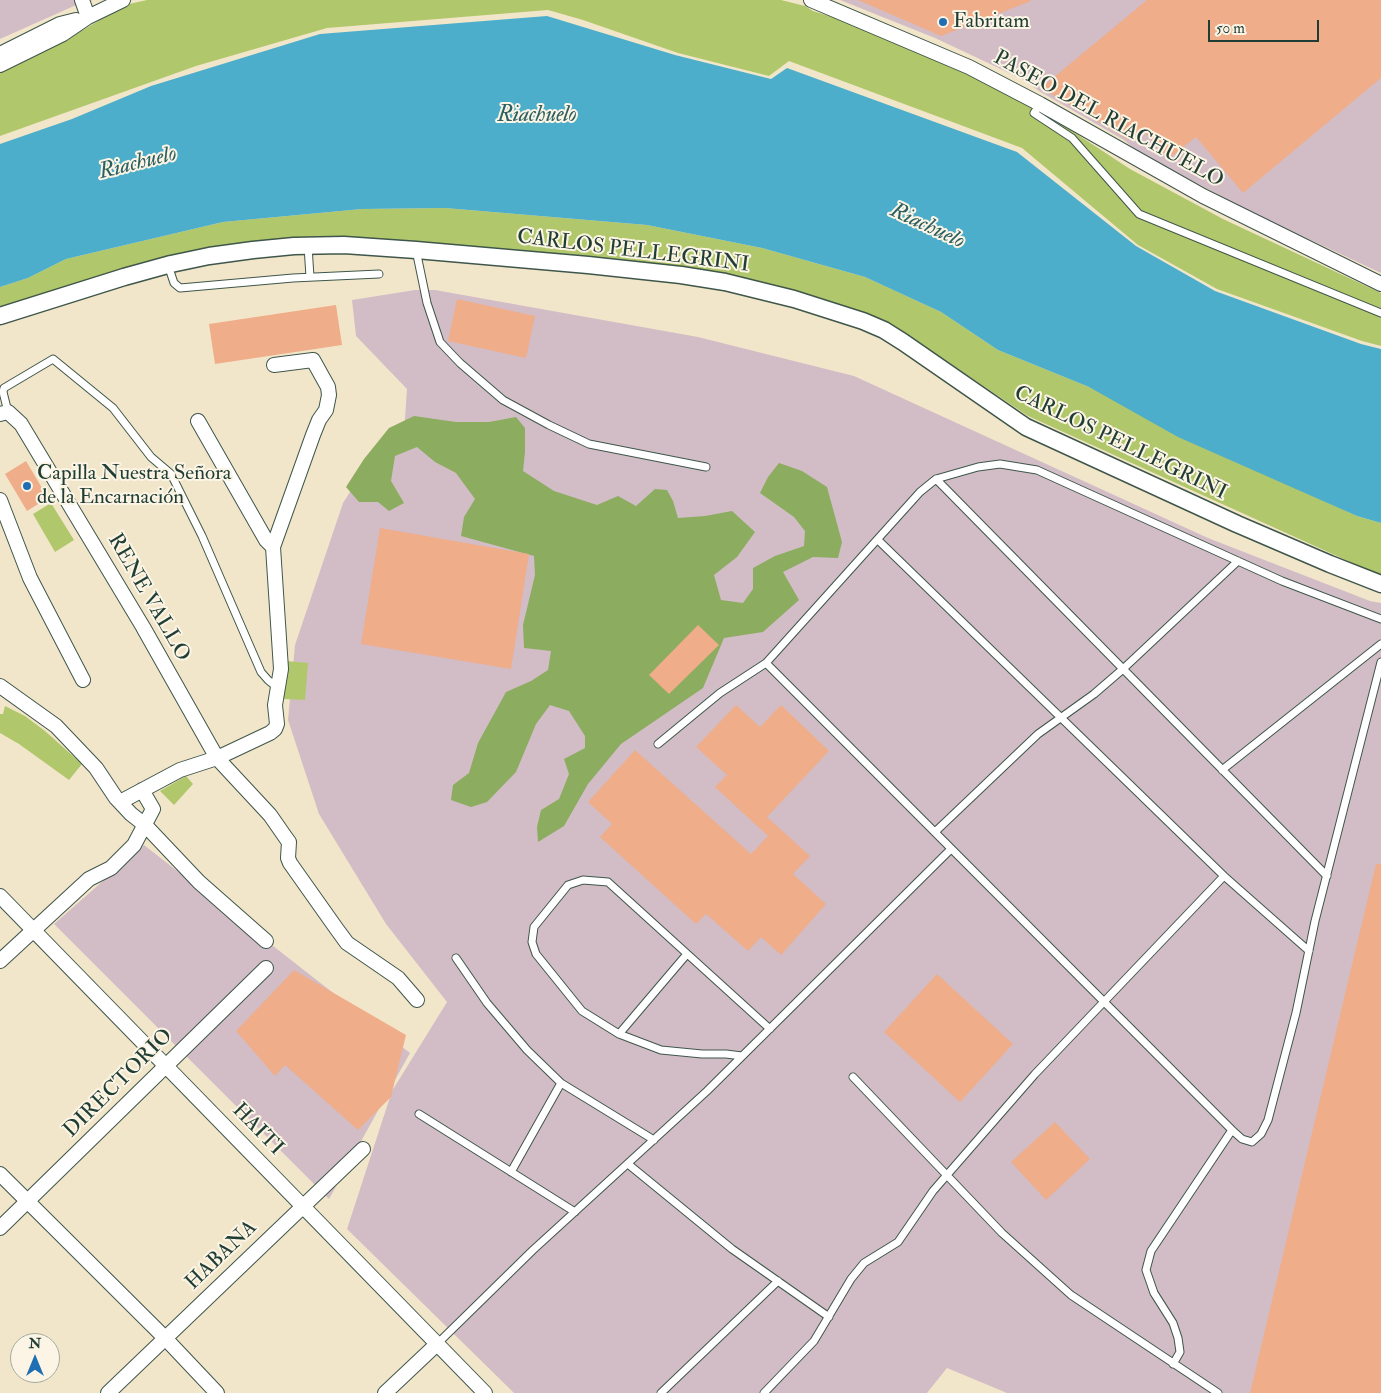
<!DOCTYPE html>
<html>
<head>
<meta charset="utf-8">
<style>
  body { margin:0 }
  #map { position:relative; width:1381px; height:1393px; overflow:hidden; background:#f2e6ca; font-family:"IM FELL Double Pica",serif }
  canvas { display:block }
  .north { position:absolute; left:10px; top:1333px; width:50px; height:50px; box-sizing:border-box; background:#fcf5e5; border:1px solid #a4ab9e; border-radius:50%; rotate:0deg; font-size:14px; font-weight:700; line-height:20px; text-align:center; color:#1f3d34 }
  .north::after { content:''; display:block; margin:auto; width:18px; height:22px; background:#1f6fb2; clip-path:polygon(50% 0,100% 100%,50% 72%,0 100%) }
  .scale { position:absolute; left:1208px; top:20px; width:111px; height:22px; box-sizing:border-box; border:2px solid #1f3d34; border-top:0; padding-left:6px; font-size:15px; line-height:18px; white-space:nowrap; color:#1f3d34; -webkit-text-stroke:4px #fcf5e5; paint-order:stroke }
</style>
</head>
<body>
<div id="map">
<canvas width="1381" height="1393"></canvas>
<div class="north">N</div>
<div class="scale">50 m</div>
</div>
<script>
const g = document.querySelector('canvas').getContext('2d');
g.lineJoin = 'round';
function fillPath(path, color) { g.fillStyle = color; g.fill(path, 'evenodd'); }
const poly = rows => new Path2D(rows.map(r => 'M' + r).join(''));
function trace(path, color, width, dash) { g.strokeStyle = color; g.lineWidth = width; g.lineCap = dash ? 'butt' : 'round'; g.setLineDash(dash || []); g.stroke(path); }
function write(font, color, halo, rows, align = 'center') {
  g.font = font + ' "IM FELL Double Pica",serif'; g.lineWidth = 4; g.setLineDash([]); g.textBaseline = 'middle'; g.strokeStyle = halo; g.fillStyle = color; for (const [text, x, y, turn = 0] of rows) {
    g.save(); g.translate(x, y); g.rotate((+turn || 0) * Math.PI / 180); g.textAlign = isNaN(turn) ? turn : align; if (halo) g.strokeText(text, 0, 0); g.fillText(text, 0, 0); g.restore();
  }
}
const industrial = poly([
  [0,0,93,0,74,6,0,39],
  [840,0,1381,0,1381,273,1249,211,1138,152,1124,140,1039,91,1024,80,935,38],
  [415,290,435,290,698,337,854,376,1208,538,1370,601,1381,603,1381,1393,1007,1393,947,1368,927,1393,514,1393,347,1229,392,1091,447,1002,386,924,319,814,288,720,295,645,343,503,378,448,404,433,407,389,356,336,352,300],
  [144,845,410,1053,329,1199,54,924]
]);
const green = poly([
  [147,0,781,0,805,6,813,11,854,24,966,74,1040,110,1130,169,1223,219,1381,293,1381,346,1362,341,1217,289,1138,245,1022,148,789,61,769,76,678,53,583,20,548,10,327,28,196,66,0,136,0,68,83,30,125,5],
  [445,208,647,225,762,248,865,277,941,312,998,350,1089,387,1276,479,1357,516,1381,523,1381,576,1028,416,888,322,771,284,624,260,387,243,286,242,0,308,0,287,28,278,66,259,223,222,362,209],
  [51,503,74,540,55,552,33,514],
  [287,661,308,663,305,700,283,699],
  [5,706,25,716,45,731,82,764,69,780,19,744,0,733,0,714,3,714],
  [186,776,193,784,174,805,160,791]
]);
const forest = poly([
  [414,416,456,422,489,422,516,417,525,428,525,452,523,471,554,491,597,505,618,496,636,506,655,489,667,490,673,501,678,518,705,516,732,511,755,532,737,557,714,575,721,600,743,603,753,589,753,568,775,556,804,546,805,531,794,517,760,493,768,477,779,463,802,471,827,487,842,542,838,558,813,557,783,572,799,600,763,632,724,638,703,688,621,744,588,784,564,826,538,842,537,827,541,810,559,799,569,774,564,759,585,748,585,736,569,711,550,705,536,724,516,772,487,802,471,807,451,800,453,785,469,773,478,743,506,692,531,681,548,670,551,651,524,648,523,625,535,575,534,556,461,536,464,517,475,499,456,473,435,462,417,447,395,456,391,481,404,503,389,511,378,502,359,502,346,487,364,459,389,428]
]);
const water = poly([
  [547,16,675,55,771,79,787,68,1017,152,1136,246,1215,291,1361,344,1381,349,1381,523,1357,516,1178,437,1089,387,998,350,941,312,865,277,762,248,647,225,445,208,362,209,223,222,66,259,28,278,0,287,0,144,72,119,151,86,320,34]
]);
const building = poly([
  [858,0,1030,0,1031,1,941,36],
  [1147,0,1381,0,1381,78,1243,193,1196,137,1168,159,1141,128,1129,140,1041,88],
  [457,299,535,316,526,358,448,341],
  [336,305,342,345,215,364,209,324],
  [26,461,48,498,27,511,5,474],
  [380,528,529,554,511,669,361,644],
  [698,625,719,645,669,694,649,675],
  [736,705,760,727,781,705,829,751,767,817,810,856,793,874,826,904,781,955,761,937,748,951,706,914,696,924,600,837,612,824,588,802,635,750,751,854,768,836,715,787,727,775,696,747],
  [1376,864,1381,864,1381,1393,1250,1393],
  [294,970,406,1035,391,1097,358,1130,285,1065,275,1076,236,1031],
  [937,974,1013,1044,960,1102,884,1032],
  [1055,1122,1090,1159,1046,1200,1011,1162]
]);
const service = poly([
  [1040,104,1034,113,1072,138,1139,214,1381,313],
  [308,246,310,277],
  [416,250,427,303,440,342,460,363,503,400,549,425,589,444,706,467],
  [168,265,174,283,180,288,293,278,379,274],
  [8,412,3,392,4,388,53,359,113,408,151,457,171,474,202,536,261,672,268,680,279,689],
  [936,479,1327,876],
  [878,540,1224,876,1309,951],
  [766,663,1232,1130,1242,1139,1252,1142,1261,1134,1268,1120,1296,1013,1315,921,1381,662],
  [658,744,720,693,766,663,920,492,936,479,978,467,1000,464,1037,470,1282,581,1381,619],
  [1222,770,1381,644],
  [935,832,1038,734,1094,694,1123,669,1238,561],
  [456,958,487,1003,527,1050,561,1083,654,1140],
  [619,1034,687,954],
  [742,1056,726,1054,702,1054,661,1050,619,1034,582,1011,536,954,532,942,534,927,568,885,583,880,608,882,770,1029],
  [853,1077,1002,1233,1071,1295,1218,1393],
  [419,1114,575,1212],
  [628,1164,732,1249,829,1317],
  [511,1172,561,1083],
  [437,1344,533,1250,707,1091,951,849],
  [1173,1364,1180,1352,1178,1338,1173,1323,1154,1293,1146,1270,1151,1251,1232,1130],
  [661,1393,778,1281],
  [764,1393,814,1341,851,1279,864,1263,898,1242,933,1191,1035,1074,1224,876]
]);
const minor = poly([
  [82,0,88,17],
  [811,0,969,67,1040,104,1203,196,1381,284],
  [0,54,60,24,76,20],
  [0,65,63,34,88,17,123,0],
  [0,414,8,412,21,424,143,627,217,758,270,815,286,838,289,842,288,858,290,863,336,928,347,943,398,978,417,1000],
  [198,421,266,540,273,547],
  [0,500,30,578,83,680],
  [0,686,56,726,96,768,116,798,131,814,145,825,199,882,266,941],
  [120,802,180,770,217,758,270,733,275,729,277,724,275,705,281,669,273,547,313,435,319,420,326,410,329,395,328,387,313,360,274,365],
  [0,896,485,1393],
  [0,961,89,879,111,868,134,845,153,809,142,790],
  [0,1174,165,1338,217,1393],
  [0,1228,266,968],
  [108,1393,363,1149],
  [385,1393,437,1344]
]);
const tertiary = poly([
  [0,316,124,277,171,264,209,256,253,250,294,246,344,245,416,250,588,265,681,275,725,282,794,299,863,321,884,330,903,342,1026,427,1237,524,1330,564,1381,584]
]);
const markers = [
  [943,22,5,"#1f6fb2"],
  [27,486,5,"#1f6fb2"]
];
const poiNames = [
  ["Fabritam",953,22],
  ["Capilla Nuestra Señora",37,474],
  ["de la Encarnación",37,498]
];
const streetNames = [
  ["PASEO DEL RIACHUELO",1108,120,29],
  ["CARLOS PELLEGRINI",633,252,7],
  ["CARLOS PELLEGRINI",1120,444,26],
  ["RENE VALLO",148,598,60],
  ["DIRECTORIO",119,1084,-45],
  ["HAITI",257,1130,46],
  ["HABANA",222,1256,-44]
];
const waterNames = [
  ["Riachuelo",537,116],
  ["Riachuelo",138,164,-14],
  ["Riachuelo",927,227,25]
];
fillPath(industrial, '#d2bdc7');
fillPath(green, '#b1c76b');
fillPath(forest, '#8cac5f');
fillPath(water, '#4caecb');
fillPath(building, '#efad89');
trace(service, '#3f564a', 9);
trace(minor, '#3f564a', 16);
trace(tertiary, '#3f564a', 19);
trace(service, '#fff', 7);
trace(minor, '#fff', 14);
trace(tertiary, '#fff', 16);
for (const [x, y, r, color] of markers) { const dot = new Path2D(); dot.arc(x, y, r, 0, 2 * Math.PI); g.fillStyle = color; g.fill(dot); trace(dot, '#fcf5e5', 2); }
write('21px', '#1f3d34', '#fcf5e5', poiNames, 'left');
write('21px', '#1f3d34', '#fcf5e5', streetNames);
write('italic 22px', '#2c5f61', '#fcf5e5', waterNames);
</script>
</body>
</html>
